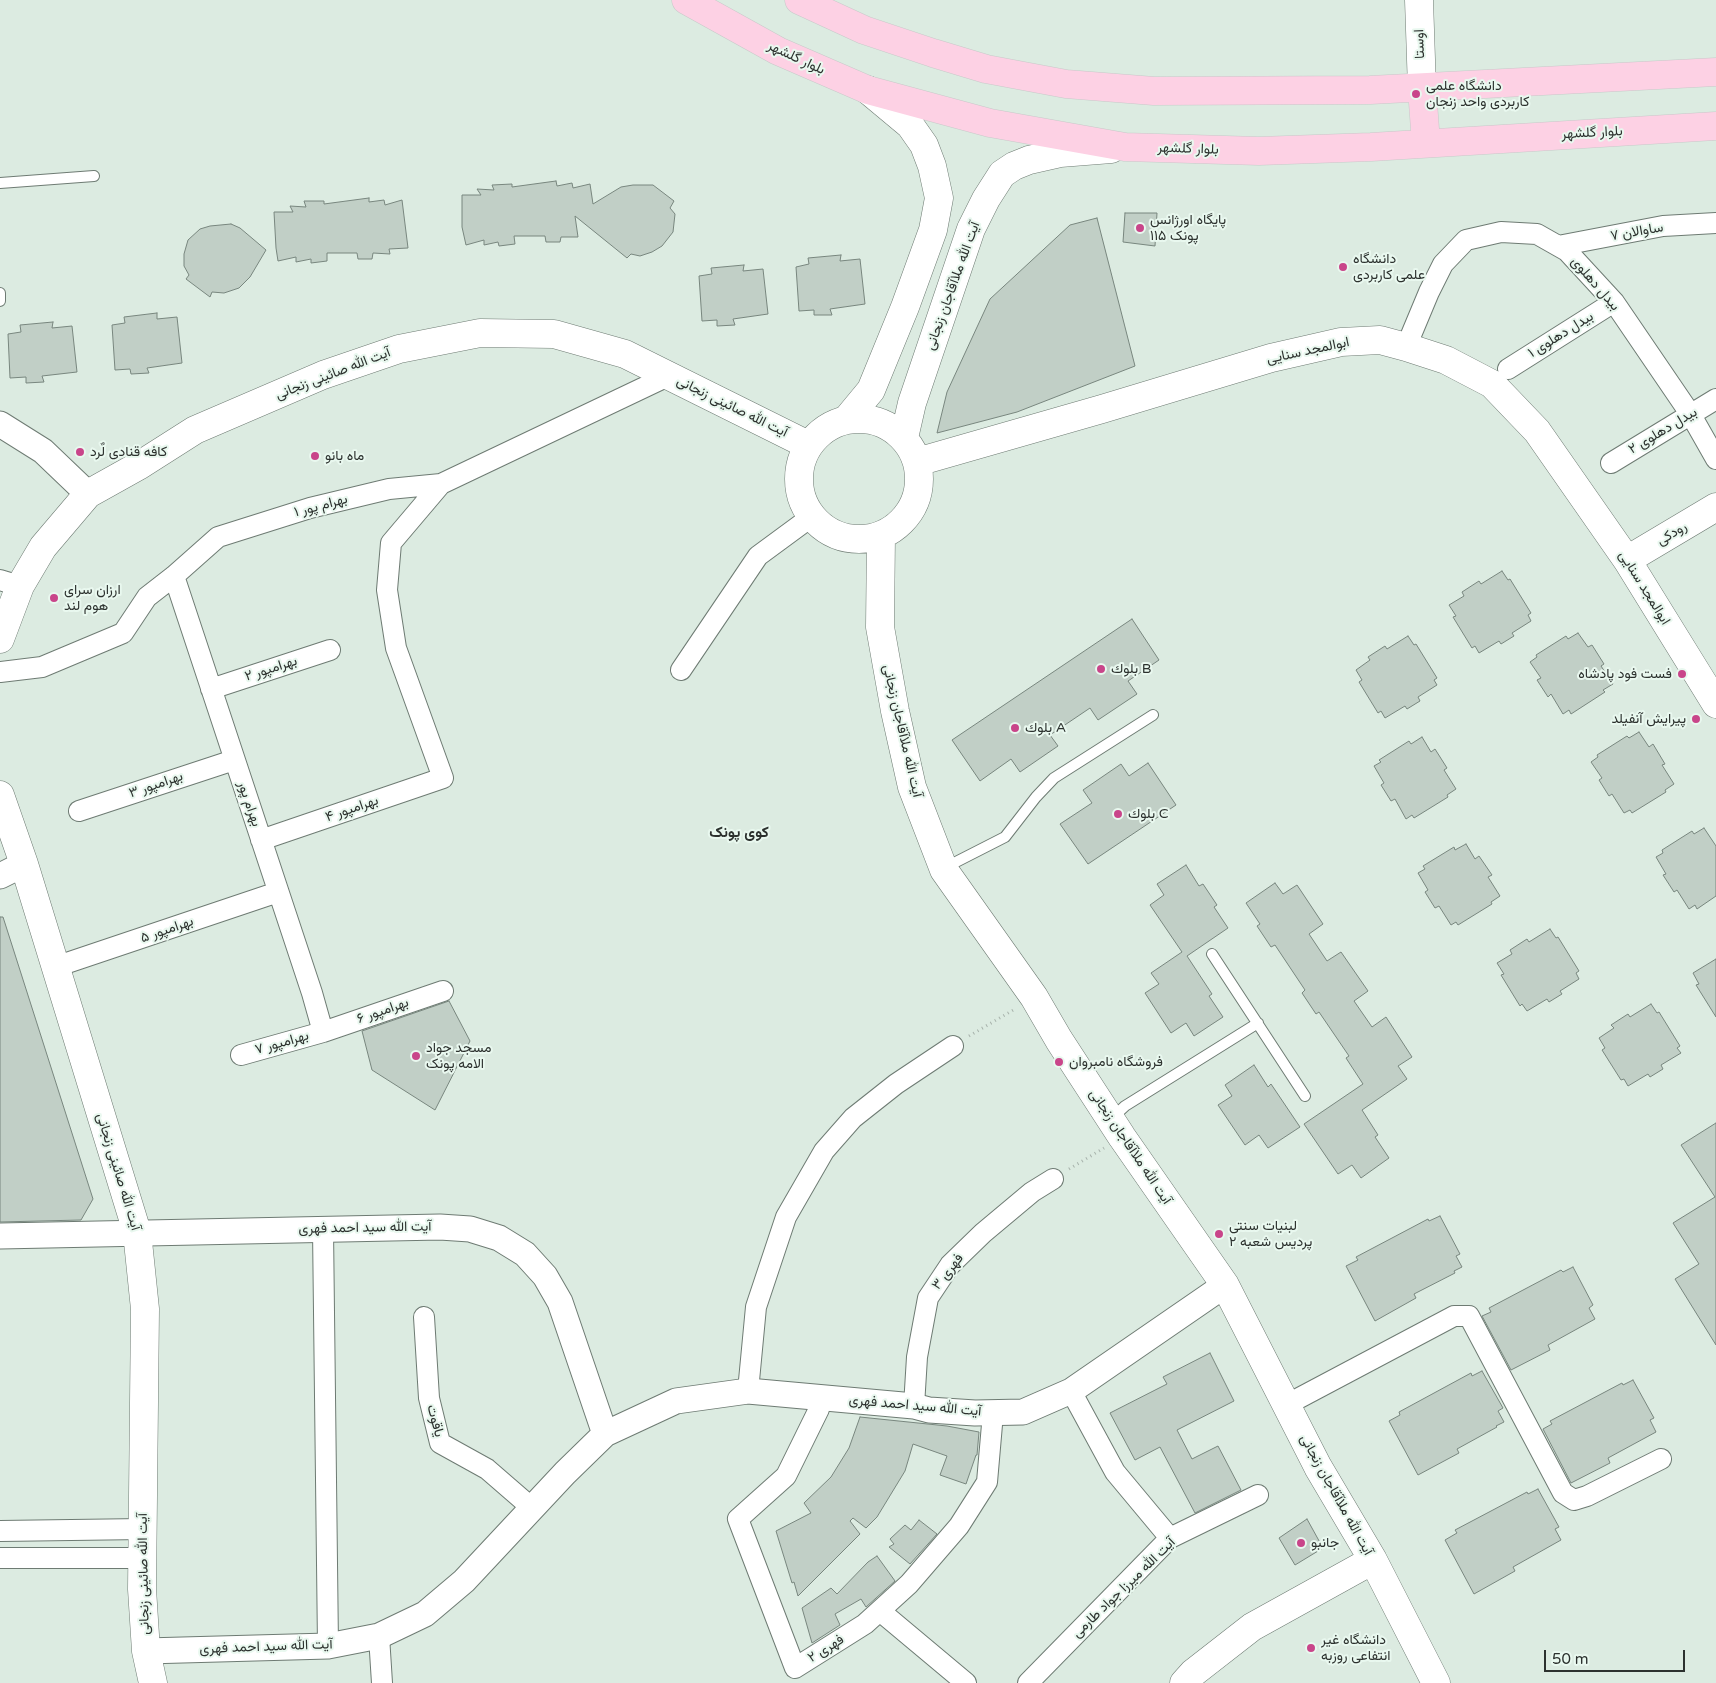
<!DOCTYPE html>
<html>
<head>
<meta charset="utf-8">
<style>
  body { margin:0 }
  #map { position:relative; width:1716px; height:1683px; overflow:hidden; background:#dcebe1; font-family:"Varela Round",sans-serif }
  canvas { display:block }
  .scale { position:absolute; left:1544px; top:1650px; width:141px; height:22px; box-sizing:border-box; border:2px solid #2c312e; border-top:0; padding-left:6px; font-size:15px; line-height:18px; white-space:nowrap; color:#2c312e; -webkit-text-stroke:4px #e9f8ef; paint-order:stroke }
</style>
</head>
<body>
<div id="map">
<canvas width="1716" height="1683"></canvas>
<div class="scale">50 m</div>
</div>
<script>
const g = document.querySelector('canvas').getContext('2d');
g.lineJoin = 'round';
function fillPath(path, color) { g.fillStyle = color; g.fill(path, 'evenodd'); }
const poly = rows => new Path2D(rows.map(r => 'M' + r).join(''));
function trace(path, color, width, dash) { g.strokeStyle = color; g.lineWidth = width; g.lineCap = dash ? 'butt' : 'round'; g.setLineDash(dash || []); g.stroke(path); }
function write(font, color, halo, rows, align = 'center') {
  g.font = font + ' "Varela Round",Vazirmatn,sans-serif'; g.lineWidth = 4; g.setLineDash([]); g.textBaseline = 'middle'; g.strokeStyle = halo; g.fillStyle = color; for (const [text, x, y, turn = 0] of rows) {
    g.save(); g.translate(x, y); g.rotate((+turn || 0) * Math.PI / 180); g.textAlign = isNaN(turn) ? turn : align; if (halo) g.strokeText(text, 0, 0); g.fillText(text, 0, 0); g.restore();
  }
}
const building = poly([
  [556,181,557,186,572,183,573,188,590,184,593,204,621,187,633,185,653,185,674,201,670,208,675,214,673,232,662,246,652,252,640,256,631,254,627,258,575,216,578,237,561,237,560,242,546,242,545,236,514,236,515,244,499,246,498,242,484,245,484,240,466,245,462,227,462,195,481,195,477,189,494,190,492,185,512,184,512,187,556,181],
  [369,198,369,202,384,200,385,205,402,200,408,248,389,249,390,254,373,253,372,259,358,259,357,253,327,253,327,261,311,263,311,259,296,262,296,257,278,261,276,248,274,212,293,212,290,206,306,207,304,201,324,201,324,204,369,198],
  [1125,213,1157,213,1155,246,1123,242,1125,213],
  [1097,218,1135,366,1017,412,937,433,947,392,990,299,1070,225,1097,218],
  [231,224,240,228,266,250,250,277,239,288,224,293,212,292,210,297,186,279,189,275,184,266,184,254,188,240,200,229,210,226,231,224],
  [841,255,840,261,860,259,865,304,830,309,832,315,814,315,814,310,799,311,796,267,809,264,808,258,841,255],
  [744,265,743,271,763,269,768,314,733,319,735,325,717,326,717,320,702,321,699,276,712,274,711,268,744,265],
  [157,313,157,319,177,317,182,363,147,368,149,373,131,374,130,369,115,370,112,325,125,323,124,317,157,313],
  [53,322,52,328,72,326,77,372,42,376,44,382,26,383,26,377,10,378,8,334,21,332,20,325,53,322],
  [1502,571,1508,580,1510,579,1531,613,1528,615,1531,621,1512,633,1514,636,1501,644,1499,641,1479,653,1475,646,1472,648,1453,617,1456,616,1449,605,1464,596,1462,592,1479,581,1481,584,1502,571],
  [1132,619,1159,660,1128,681,1137,694,1098,720,1090,708,1050,735,1058,746,1020,772,1011,759,980,781,952,740,1132,619],
  [1578,633,1588,647,1592,645,1604,664,1601,666,1613,684,1603,690,1605,692,1571,714,1569,710,1563,714,1551,694,1548,697,1537,680,1541,678,1530,662,1537,657,1536,655,1566,636,1568,639,1578,633],
  [1408,636,1414,645,1416,644,1437,678,1434,680,1437,685,1418,697,1420,701,1407,709,1405,706,1385,718,1381,711,1378,713,1359,682,1362,680,1356,670,1370,660,1368,657,1385,646,1387,649,1408,636],
  [1639,732,1649,747,1653,744,1665,764,1662,765,1674,784,1665,790,1666,792,1632,813,1630,810,1624,813,1612,794,1609,796,1599,780,1602,778,1591,762,1598,757,1597,755,1627,736,1629,738,1639,732],
  [1422,737,1431,752,1435,749,1447,768,1444,770,1456,789,1447,795,1448,797,1414,818,1412,815,1406,819,1395,799,1391,801,1381,785,1384,783,1374,766,1381,762,1379,760,1409,741,1411,744,1422,737],
  [1148,763,1176,805,1088,864,1060,824,1092,803,1083,790,1121,764,1129,776,1148,763],
  [1704,828,1716,846,1716,896,1697,909,1695,905,1689,909,1677,890,1674,892,1663,875,1666,874,1656,857,1663,853,1662,850,1692,831,1694,834,1704,828],
  [1466,844,1475,859,1479,856,1492,875,1488,877,1500,896,1491,902,1492,904,1458,925,1456,922,1451,925,1439,906,1435,908,1425,892,1428,890,1418,873,1425,869,1423,866,1454,847,1455,850,1466,844],
  [1186,865,1199,886,1203,884,1217,905,1214,907,1228,928,1187,956,1212,994,1209,996,1223,1017,1194,1036,1186,1023,1171,1033,1145,993,1159,984,1151,973,1182,952,1150,905,1164,895,1157,884,1186,865],
  [1275,883,1283,894,1297,885,1323,924,1309,934,1327,961,1341,952,1368,991,1354,1001,1372,1027,1386,1017,1412,1057,1398,1066,1407,1079,1362,1110,1378,1135,1375,1137,1389,1158,1361,1178,1352,1165,1338,1174,1304,1124,1363,1084,1346,1058,1349,1056,1319,1012,1316,1014,1302,993,1305,990,1275,945,1271,947,1257,926,1260,924,1246,903,1275,883],
  [0,917,3,917,93,1199,81,1220,0,1222,0,917],
  [1550,929,1556,938,1558,937,1579,971,1576,973,1579,979,1560,991,1562,994,1549,1002,1547,999,1527,1011,1522,1004,1520,1006,1501,975,1504,974,1497,963,1512,954,1510,950,1527,939,1529,942,1550,929],
  [1716,959,1716,1017,1696,985,1699,984,1693,973,1716,959],
  [449,1001,470,1041,435,1110,372,1070,362,1031,449,1001],
  [1651,1004,1657,1013,1659,1012,1680,1046,1677,1048,1681,1053,1661,1065,1663,1069,1650,1077,1648,1074,1628,1086,1624,1079,1621,1080,1602,1050,1605,1048,1599,1038,1614,1028,1611,1025,1628,1014,1630,1017,1651,1004],
  [1254,1065,1268,1087,1271,1084,1300,1127,1268,1148,1259,1135,1245,1145,1218,1105,1232,1096,1225,1085,1254,1065],
  [1716,1123,1716,1345,1675,1279,1699,1264,1673,1223,1715,1197,1681,1145,1716,1123],
  [1440,1216,1460,1254,1456,1256,1462,1267,1454,1271,1455,1273,1414,1294,1416,1298,1375,1321,1346,1266,1358,1260,1356,1257,1428,1219,1429,1221,1440,1216],
  [1573,1267,1593,1305,1589,1308,1595,1319,1548,1345,1550,1350,1511,1370,1482,1316,1491,1312,1489,1308,1561,1270,1563,1272,1573,1267],
  [1210,1353,1234,1401,1177,1430,1192,1459,1218,1446,1241,1490,1195,1513,1160,1447,1135,1460,1110,1413,1167,1384,1163,1377,1210,1353],
  [1482,1371,1503,1408,1498,1411,1504,1422,1496,1426,1497,1427,1457,1449,1459,1453,1418,1475,1389,1421,1400,1415,1399,1412,1471,1373,1472,1376,1482,1371],
  [1633,1380,1654,1418,1650,1420,1656,1432,1608,1458,1610,1463,1571,1483,1543,1429,1552,1424,1550,1421,1622,1383,1623,1385,1633,1380],
  [860,1417,947,1426,979,1432,977,1455,976,1455,966,1484,940,1475,947,1456,913,1444,905,1471,877,1517,866,1528,853,1518,850,1521,860,1534,798,1596,794,1582,792,1583,776,1531,811,1513,804,1503,831,1477,849,1448,860,1417],
  [1538,1489,1559,1527,1555,1529,1561,1540,1513,1567,1515,1571,1474,1594,1445,1540,1457,1533,1455,1530,1527,1492,1528,1494,1538,1489],
  [1307,1519,1323,1548,1295,1565,1279,1538,1307,1519],
  [919,1520,937,1534,910,1564,889,1547,894,1544,890,1539,905,1525,911,1530,919,1520],
  [877,1556,895,1581,866,1607,861,1599,835,1614,840,1625,812,1643,802,1608,831,1588,837,1594,868,1562,877,1556]
]);
const path = poly([
  [969,1036,1015,1009],
  [1069,1169,1104,1148]
]);
const service = poly([
  [0,183,94,176],
  [0,293,0,301],
  [945,869,954,863,1005,837,1036,797,1054,778,1153,715],
  [1212,954,1305,1096],
  [1111,1119,1125,1106,1258,1023]
]);
const minor = poly([
  [1558,246,1663,226,1716,223],
  [1406,347,1429,292,1443,264,1466,240,1501,232,1537,234,1567,251,1614,302,1691,415,1716,459],
  [1508,369,1614,302],
  [1611,463,1716,399],
  [174,576,312,993,323,1032],
  [0,580,20,586],
  [681,670,758,556,811,517],
  [0,672,42,667,123,633,147,597,174,576,218,537,310,508,389,489,441,484,668,376],
  [211,689,330,650],
  [79,811,234,760],
  [261,840,443,778,396,648,387,590,391,543,441,484],
  [55,967,278,892],
  [241,1055,323,1032,443,991],
  [323,1229,328,1646],
  [424,1317,429,1398,440,1443,487,1469,532,1508],
  [748,1391,756,1307,786,1217,824,1151,853,1118,896,1084,953,1046],
  [1071,1391,1115,1472,1170,1538],
  [1286,1405,1454,1316,1469,1316,1563,1493,1574,1500,1587,1496,1661,1459],
  [914,1406,917,1357,928,1298,950,1265,983,1233,1032,1192,1053,1179],
  [819,1409,786,1476,738,1519,795,1668,865,1624,909,1584,959,1526,987,1482,993,1413],
  [0,1531,143,1529],
  [0,1558,142,1558],
  [880,1611,966,1683],
  [379,1636,382,1683],
  [1028,1683,1170,1538,1258,1495]
]);
const tertiary = poly([
  [0,424,43,451,88,494],
  [0,876,24,864],
  [0,1236,440,1227,470,1229,499,1238,525,1254,545,1276,560,1302,605,1434],
  [146,1651,328,1646,379,1636,425,1614,464,1581,565,1473,605,1434,676,1401,748,1391,914,1406,929,1410,975,1413,1023,1412,1071,1391,1225,1285]
]);
const secondary = poly([
  [1419,0,1422,89],
  '799 479a60 60 0 1 1 120 0a60 60 0 1 1-120 0Z',
  [847,419,871,390,905,307,933,230,939,198,932,166,924,145,910,125,868,90],
  [904,438,912,403,971,229,986,199,1002,174,1014,166,1029,160,1060,153,1111,149],
  [917,462,1102,409,1271,358,1341,342,1380,340,1406,347,1446,360,1492,384,1537,431,1627,560,1716,704],
  [881,535,880,627,895,711,912,787,944,870,1034,997,1059,1040,1122,1137,1225,1285,1318,1467,1373,1560,1436,1683],
  [1627,560,1716,507],
  [0,639,20,586,43,547,88,494,140,465,195,430,323,375,399,349,480,333,554,334,625,354,808,445],
  [0,795,24,864,137,1232,145,1309,142,1589,146,1651,153,1683],
  [1184,1683,1193,1673,1252,1627,1373,1560]
]);
const primary = poly([
  [686,0,778,51,868,90,990,123,1125,147,1259,151,1371,147,1716,126],
  [799,0,864,30,933,53,986,69,1066,84,1154,91,1370,90,1716,72],
  [1422,89,1426,143]
]);
const markers = [
  [1416,94,5,"#c9458a"],
  [1140,228,5,"#c9458a"],
  [1343,267,5,"#c9458a"],
  [80,452,5,"#c9458a"],
  [315,456,5,"#c9458a"],
  [54,598,5,"#c9458a"],
  [1101,669,5,"#c9458a"],
  [1682,674,5,"#c9458a"],
  [1696,719,5,"#c9458a"],
  [1015,728,5,"#c9458a"],
  [1118,814,5,"#c9458a"],
  [416,1056,5,"#c9458a"],
  [1059,1062,5,"#c9458a"],
  [1219,1234,5,"#c9458a"],
  [1301,1543,5,"#c9458a"],
  [1311,1648,5,"#c9458a"]
];
const streetNames = [
  ["اوستا",1420,44,-92],
  ["بلوار گلشهر",796,58,25],
  ["بلوار گلشهر",1592,133,-3],
  ["بلوار گلشهر",1188,149,2],
  ["ساوالان ۷",1637,232,-10],
  ["بیدل دهلوی",1595,284,49],
  ["آیت الله ملاآقاجان زنجانی",953,286,-70],
  ["بیدل دهلوی ۱",1561,335,-32],
  ["ابوالمجد سنایی",1308,351,-12],
  ["آیت الله صائینی زنجانی",333,374,-21],
  ["آیت الله صائینی زنجانی",732,407,26],
  ["بیدل دهلوی ۲",1663,431,-31],
  ["بهرام پور ۱",321,506,-15],
  ["رودکی",1672,534,-31],
  ["ابوالمجد سنایی",1644,588,58],
  ["بهرامپور ۲",271,669,-18],
  ["آیت الله ملاآقاجان زنجانی",902,731,77],
  ["بهرامپور ۳",156,785,-19],
  ["بهرام پور",249,804,71],
  ["بهرامپور ۴",352,809,-19],
  ["بهرامپور ۵",167,930,-19],
  ["بهرامپور ۶",383,1011,-19],
  ["بهرامپور ۷",282,1043,-16],
  ["آیت الله ملاآقاجان زنجانی",1130,1147,56],
  ["آیت الله صائینی زنجانی",118,1172,73],
  ["آیت الله سید احمد فهری",365,1228,-1],
  ["فهری ۳",948,1272,-52],
  ["آیت الله سید احمد فهری",915,1406,5],
  ["یاقوت",435,1421,75],
  ["آیت الله ملاآقاجان زنجانی",1336,1495,61],
  ["آیت الله صائینی زنجانی",144,1574,-91],
  ["آیت الله میرزا جواد طارمی",1124,1588,-44],
  ["آیت الله سید احمد فهری",266,1647,-2],
  ["فهری ۲",826,1649,-32]
];
const poiNames = [
  ["دانشگاه علمی",1426,86],
  ["کاربردی واحد زنجان",1426,102],
  ["پایگاه اورژانس",1150,220],
  ["۱۱۵ پونک",1150,236],
  ["دانشگاه",1353,259],
  ["علمی کاربردی",1353,275],
  ["کافه قنادی لٌرد",90,452],
  ["ماه بانو",325,456],
  ["ارزان سرای",64,590],
  ["هوم لند",64,606],
  ["بلوك B",1111,669],
  ["فست فود پادشاه",1672,674,"right"],
  ["پیرایش آنفیلد",1686,719,"right"],
  ["بلوك A",1025,728],
  ["بلوك C",1128,814],
  ["مسجد جواد",426,1048],
  ["الامه پونک",426,1064],
  ["فروشگاه نامبروان",1069,1062],
  ["لبنیات سنتی",1229,1226],
  ["پردیس شعبه ۲",1229,1242],
  ["جانبو",1311,1543],
  ["دانشگاه غیر",1321,1640],
  ["انتفاعی روزبه",1321,1656]
];
const neighbourhoodNames = [
  ["کوی پونک",739,833]
];
fillPath(building, '#c1cfc6');
trace(building, '#78867e', 1);
trace(service, '#6e7b73', 12);
trace(minor, '#6e7b73', 22);
trace(tertiary, '#6e7b73', 27);
trace(secondary, '#6e7b73', 29);
trace(primary, '#c8c9c9', 29);
trace(path, '#a7b2ab', 3, [1, 4]);
trace(service, '#fff', 10);
trace(minor, '#fff', 20);
trace(tertiary, '#fff', 25);
trace(secondary, '#fff', 28);
trace(primary, '#fdd1e4', 28);
for (const [x, y, r, color] of markers) { const dot = new Path2D(); dot.arc(x, y, r, 0, 2 * Math.PI); g.fillStyle = color; g.fill(dot); trace(dot, '#e9f8ef', 2); }
write('14px', '#2c312e', '#e9f8ef', streetNames);
write('14px', '#2c312e', '#e9f8ef', poiNames, 'left');
write('bold 15px', '#2c312e', '#e9f8ef', neighbourhoodNames);
</script>
</body>
</html>
